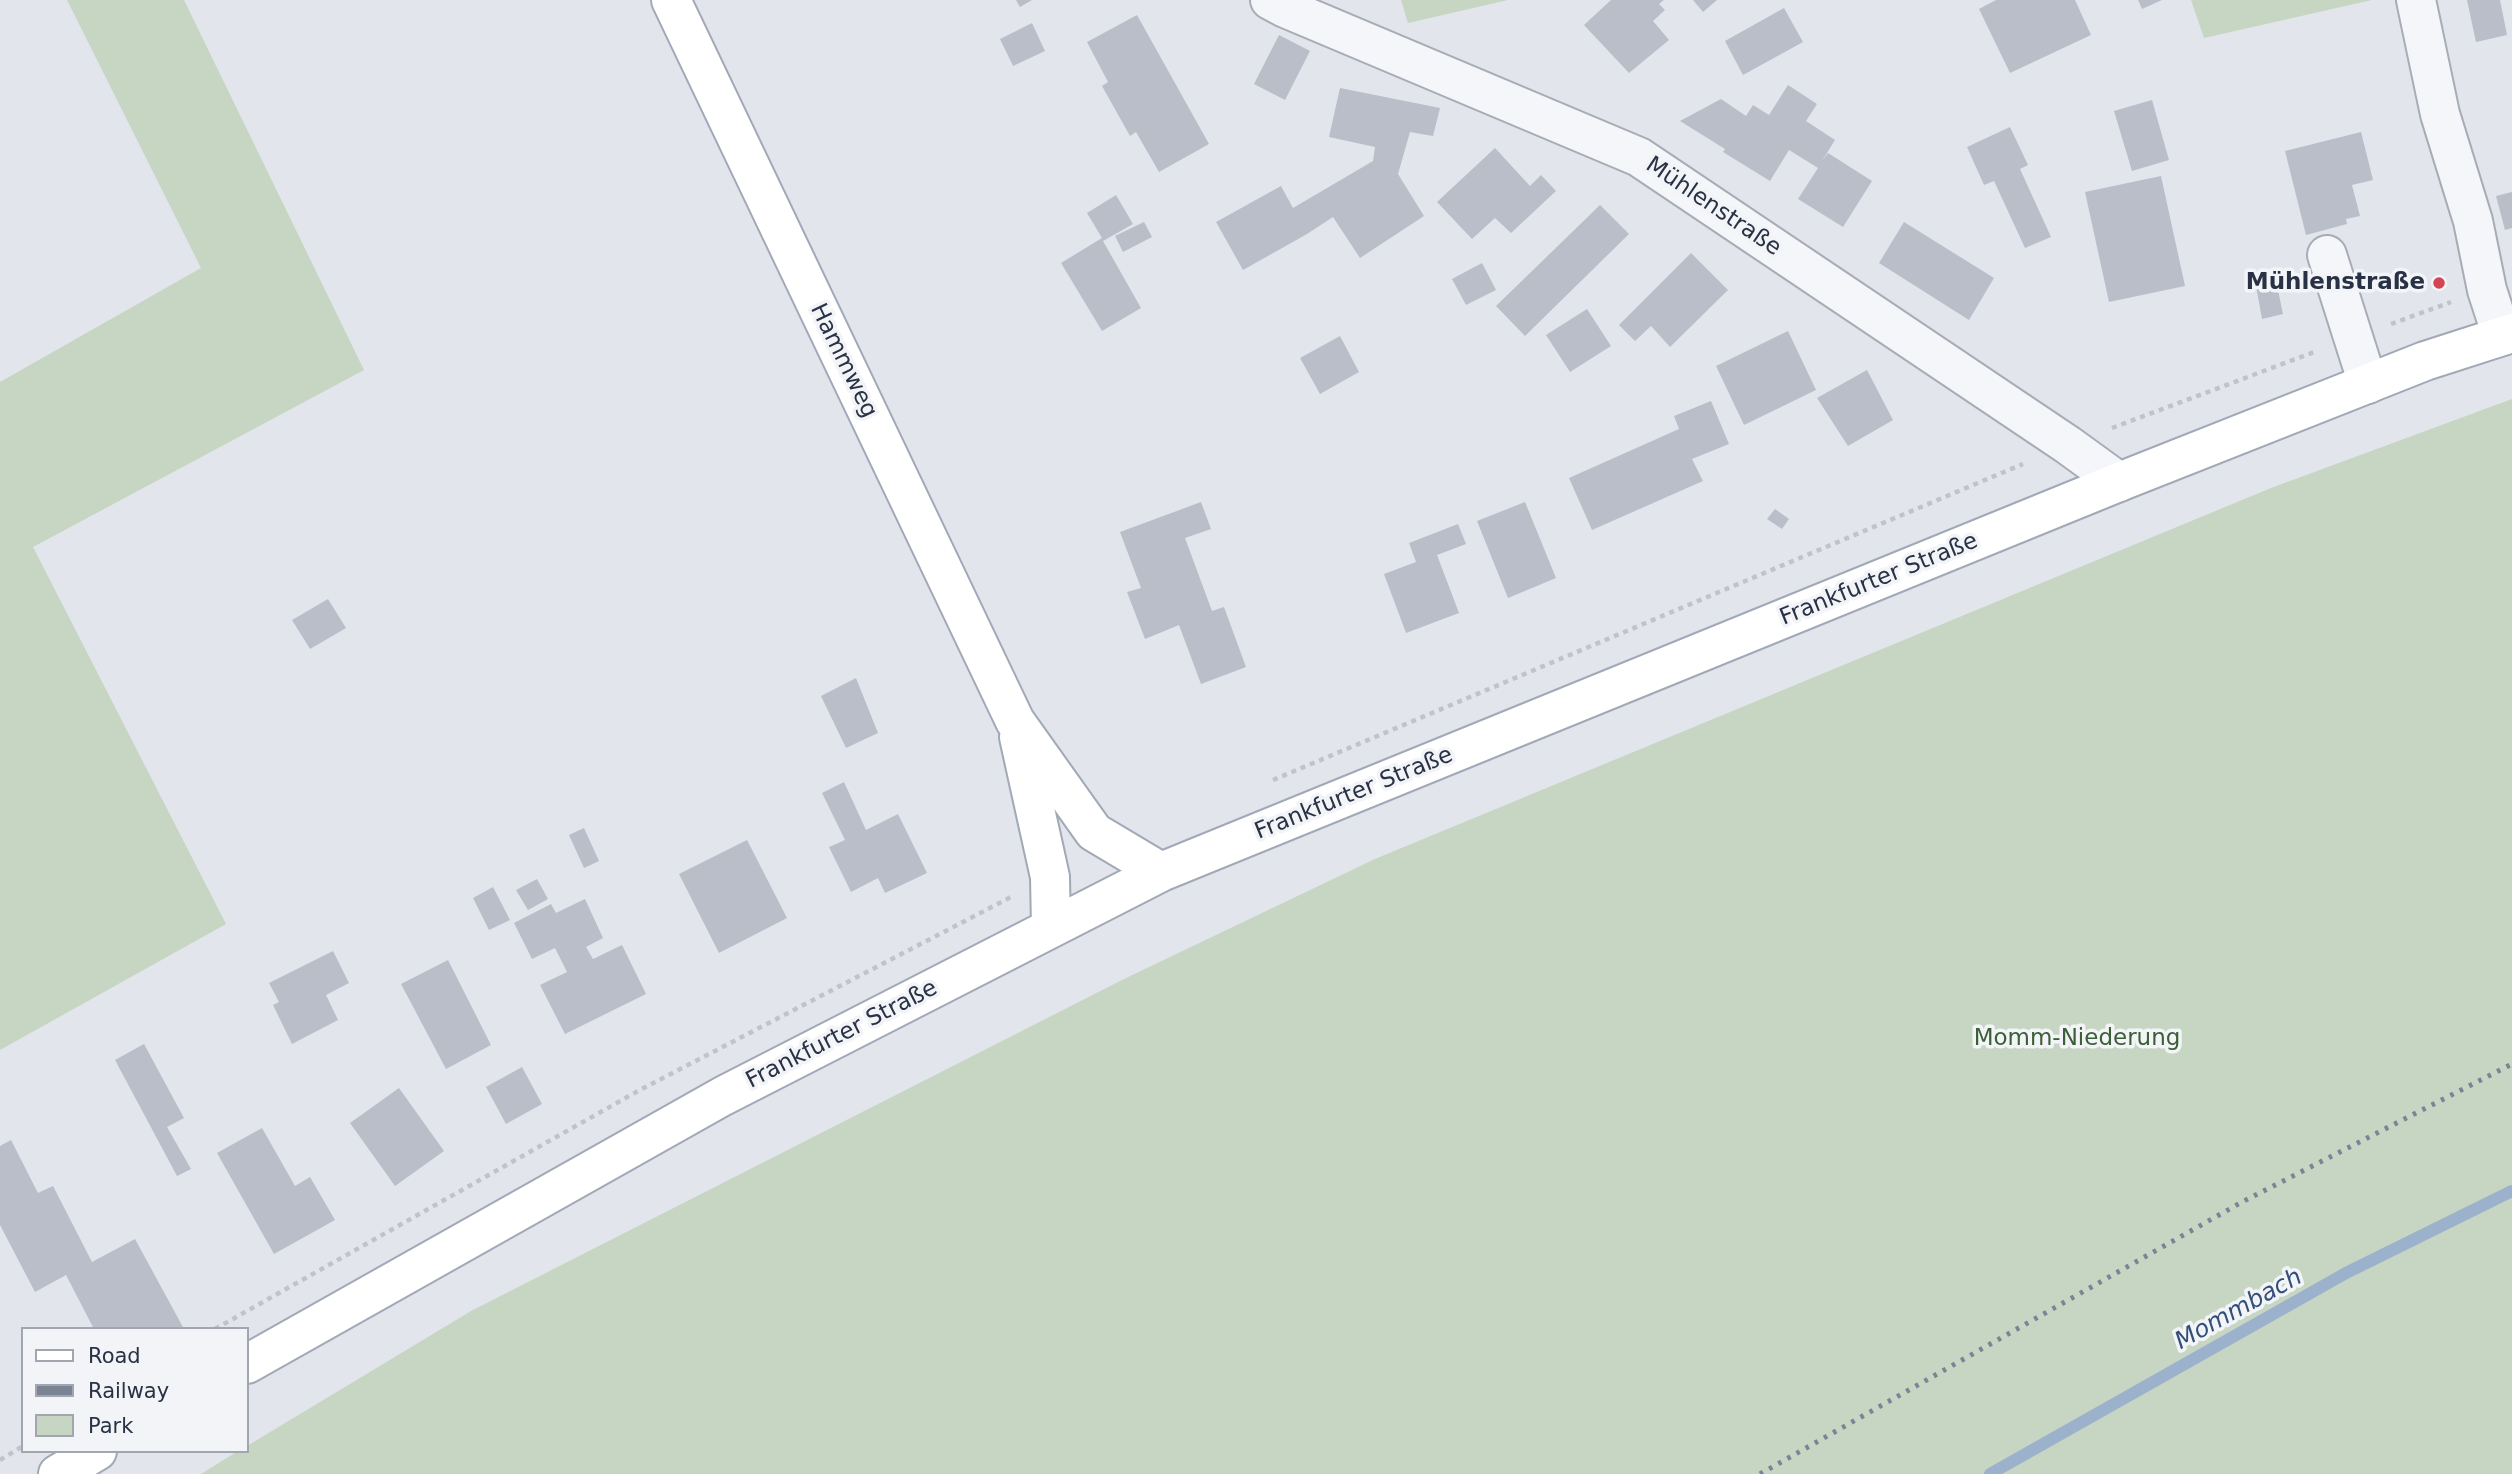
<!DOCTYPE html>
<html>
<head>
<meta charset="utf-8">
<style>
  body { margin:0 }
  #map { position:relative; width:2512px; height:1474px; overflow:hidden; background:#e2e5eb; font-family:"DejaVu Sans",sans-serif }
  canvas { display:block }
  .legend { position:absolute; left:21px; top:1327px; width:228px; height:126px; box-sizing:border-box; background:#f2f4f8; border:2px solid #a2a6b0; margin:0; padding:9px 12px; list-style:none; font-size:21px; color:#293244 }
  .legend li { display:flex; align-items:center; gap:14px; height:35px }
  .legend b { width:35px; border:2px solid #a2a6b0 }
</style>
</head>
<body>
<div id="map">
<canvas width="2512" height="1474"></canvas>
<ul class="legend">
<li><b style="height:9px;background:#fff"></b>Road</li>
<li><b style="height:9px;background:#7b8495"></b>Railway</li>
<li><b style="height:19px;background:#c7d5c3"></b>Park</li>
</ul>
</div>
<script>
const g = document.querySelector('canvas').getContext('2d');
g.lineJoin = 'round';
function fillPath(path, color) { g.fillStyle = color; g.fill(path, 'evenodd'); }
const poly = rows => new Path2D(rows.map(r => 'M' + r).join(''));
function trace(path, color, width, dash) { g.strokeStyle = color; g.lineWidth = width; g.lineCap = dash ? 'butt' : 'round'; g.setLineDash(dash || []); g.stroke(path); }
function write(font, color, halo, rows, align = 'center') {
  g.font = font + ' "DejaVu Sans",sans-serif'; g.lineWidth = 7; g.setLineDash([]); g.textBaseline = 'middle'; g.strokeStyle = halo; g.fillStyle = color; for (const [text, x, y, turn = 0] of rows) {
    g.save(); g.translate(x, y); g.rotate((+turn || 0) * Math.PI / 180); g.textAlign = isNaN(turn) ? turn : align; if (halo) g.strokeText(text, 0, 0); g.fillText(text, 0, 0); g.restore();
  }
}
const green = poly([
  [67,0,184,0,364,370,33,547,226,924,0,1050,0,382,201,268],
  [1401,0,1508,0,1408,23],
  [2191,0,2372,0,2204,38],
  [2512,399,2512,1474,201,1474,238,1451,247,1451,247,1446,471,1311,1124,979,1375,859,2271,488]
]);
const stream = poly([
  [1990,1474,2346,1273,2512,1191]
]);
const building = poly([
  [1016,0,1032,0,1020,7],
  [1611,0,1664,0,1659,4,1665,10,1653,21,1669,40,1629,73,1584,25],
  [1693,0,1717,0,1703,12],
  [1996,0,2075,0,2091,35,2010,73,1979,9],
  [2138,0,2162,0,2142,9],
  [2467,0,2500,0,2507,35,2476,42],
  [1784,8,1803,42,1743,75,1725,41],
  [1137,15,1209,144,1159,172,1136,132,1130,136,1102,86,1108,82,1087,42],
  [1032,23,1045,51,1013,66,1000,39],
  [1279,35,1310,51,1285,100,1254,84],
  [1788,85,1817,104,1806,121,1835,140,1822,161,1828,153,1872,181,1843,227,1798,199,1818,168,1789,150,1770,181,1723,152,1725,149,1680,121,1721,99,1746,116,1753,105,1769,115],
  [1340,88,1440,108,1433,136,1410,132,1398,174,1424,216,1360,258,1333,217,1307,234,1243,270,1216,222,1281,186,1293,208,1373,161,1375,147,1329,137],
  [2152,100,2169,160,2132,171,2114,111],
  [2010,127,2028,165,2020,169,2051,237,2025,248,1994,181,1984,185,1967,147],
  [2361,132,2373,180,2352,185,2360,216,2346,219,2347,224,2306,235,2285,151],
  [1495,148,1530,186,1541,175,1556,191,1511,233,1495,218,1472,239,1437,202],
  [2161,176,2185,286,2109,302,2085,192],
  [2512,192,2512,228,2505,230,2496,196],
  [1116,195,1133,224,1103,241,1141,308,1102,331,1061,263,1102,238,1087,213],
  [1600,205,1629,234,1525,336,1496,306],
  [1144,222,1152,237,1123,252,1115,236],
  [1904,222,1994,278,1969,320,1879,263],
  [1691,253,1728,290,1670,347,1651,326,1635,341,1619,325],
  [1482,263,1496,290,1466,305,1452,279],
  [2276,281,2283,314,2262,319,2256,286],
  [1587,309,1611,346,1570,372,1546,335],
  [1788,331,1816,390,1744,425,1716,366],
  [1340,336,1359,372,1320,394,1300,358],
  [1867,370,1893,420,1848,446,1817,398],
  [1711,401,1729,444,1692,459,1703,481,1592,530,1569,478,1679,429,1674,416],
  [1201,502,1211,529,1185,538,1212,611,1224,607,1246,667,1201,684,1179,625,1145,639,1127,592,1141,588,1120,532],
  [1525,502,1556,578,1508,598,1477,521],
  [1775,509,1789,519,1782,529,1767,519],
  [1458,524,1466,544,1437,555,1459,613,1406,633,1384,574,1416,562,1409,543],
  [328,599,346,628,310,649,292,620],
  [856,678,878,733,846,748,821,696],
  [844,782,866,830,898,814,927,873,885,893,878,878,851,892,829,847,845,840,822,793],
  [584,828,599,861,584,868,569,835],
  [747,840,787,918,719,953,679,874],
  [537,879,548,899,528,910,516,890],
  [493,887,510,920,489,930,473,898],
  [585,899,603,938,586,947,593,959,622,945,646,994,565,1034,540,985,567,972,555,948,532,959,514,923,551,904,556,913],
  [333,951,349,983,326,995,338,1020,292,1044,273,1005,279,1002,269,983],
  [448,960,491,1045,446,1069,401,984],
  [144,1044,184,1118,167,1127,191,1169,177,1176,115,1060],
  [522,1067,542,1104,506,1124,486,1087],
  [399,1088,444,1151,395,1186,350,1123],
  [262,1128,295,1186,310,1177,335,1220,274,1254,217,1153],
  [11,1140,38,1193,53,1186,92,1262,135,1239,184,1329,94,1329,66,1275,35,1292,0,1225,0,1146]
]);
const path = poly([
  [2391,324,2451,302],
  [2112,428,2317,351],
  [1273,780,2023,464],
  [215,1329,638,1091,1011,897],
  [0,1460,23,1446]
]);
const minor = poly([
  [1270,0,1285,8,1639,157,2068,445,2119,482],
  [2416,0,2440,114,2473,221,2487,290,2502,336],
  [2327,255,2368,384]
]);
const major = poly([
  [671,0,1015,721,1094,832,1161,872],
  [1019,737,1050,877,1051,928],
  [247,1364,723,1096,1161,872,2119,482,2425,361,2512,333],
  [58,1474,97,1451]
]);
const rail = poly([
  [1760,1474,2242,1202,2512,1064]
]);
const markers = [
  [2439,283,7,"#d44454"]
];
const streetNames = [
  ["Mühlenstraße",1713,207,34],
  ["Hammweg",843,361,64],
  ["Frankfurter Straße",1879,580,-22],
  ["Frankfurter Straße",1354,794,-22],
  ["Frankfurter Straße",842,1035,-27]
];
const poiNames = [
  ["Mühlenstraße",2425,283]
];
const parkNames = [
  ["Momm-Niederung",2077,1039]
];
const waterNames = [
  ["Mommbach",2239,1310,-29]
];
fillPath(green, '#c7d5c3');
trace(stream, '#9cb2cc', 12);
fillPath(building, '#b9bec9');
trace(minor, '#a7acb6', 42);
trace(major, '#a1a9b7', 42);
trace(path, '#c0c3ca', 4.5, [5, 5]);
trace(minor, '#f5f6f9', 38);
trace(major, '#fff', 38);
trace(rail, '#7b8495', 5, [3.5, 7]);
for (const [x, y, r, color] of markers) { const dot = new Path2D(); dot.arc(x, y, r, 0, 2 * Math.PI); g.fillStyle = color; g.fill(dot); trace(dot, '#f2f4f8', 2.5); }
write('23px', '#293244', '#f2f4f8', streetNames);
write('bold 23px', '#293244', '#f2f4f8', poiNames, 'right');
write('23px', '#3c6036', '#f2f4f8', parkNames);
write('italic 24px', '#324f7a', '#f2f4f8', waterNames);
</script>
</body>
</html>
